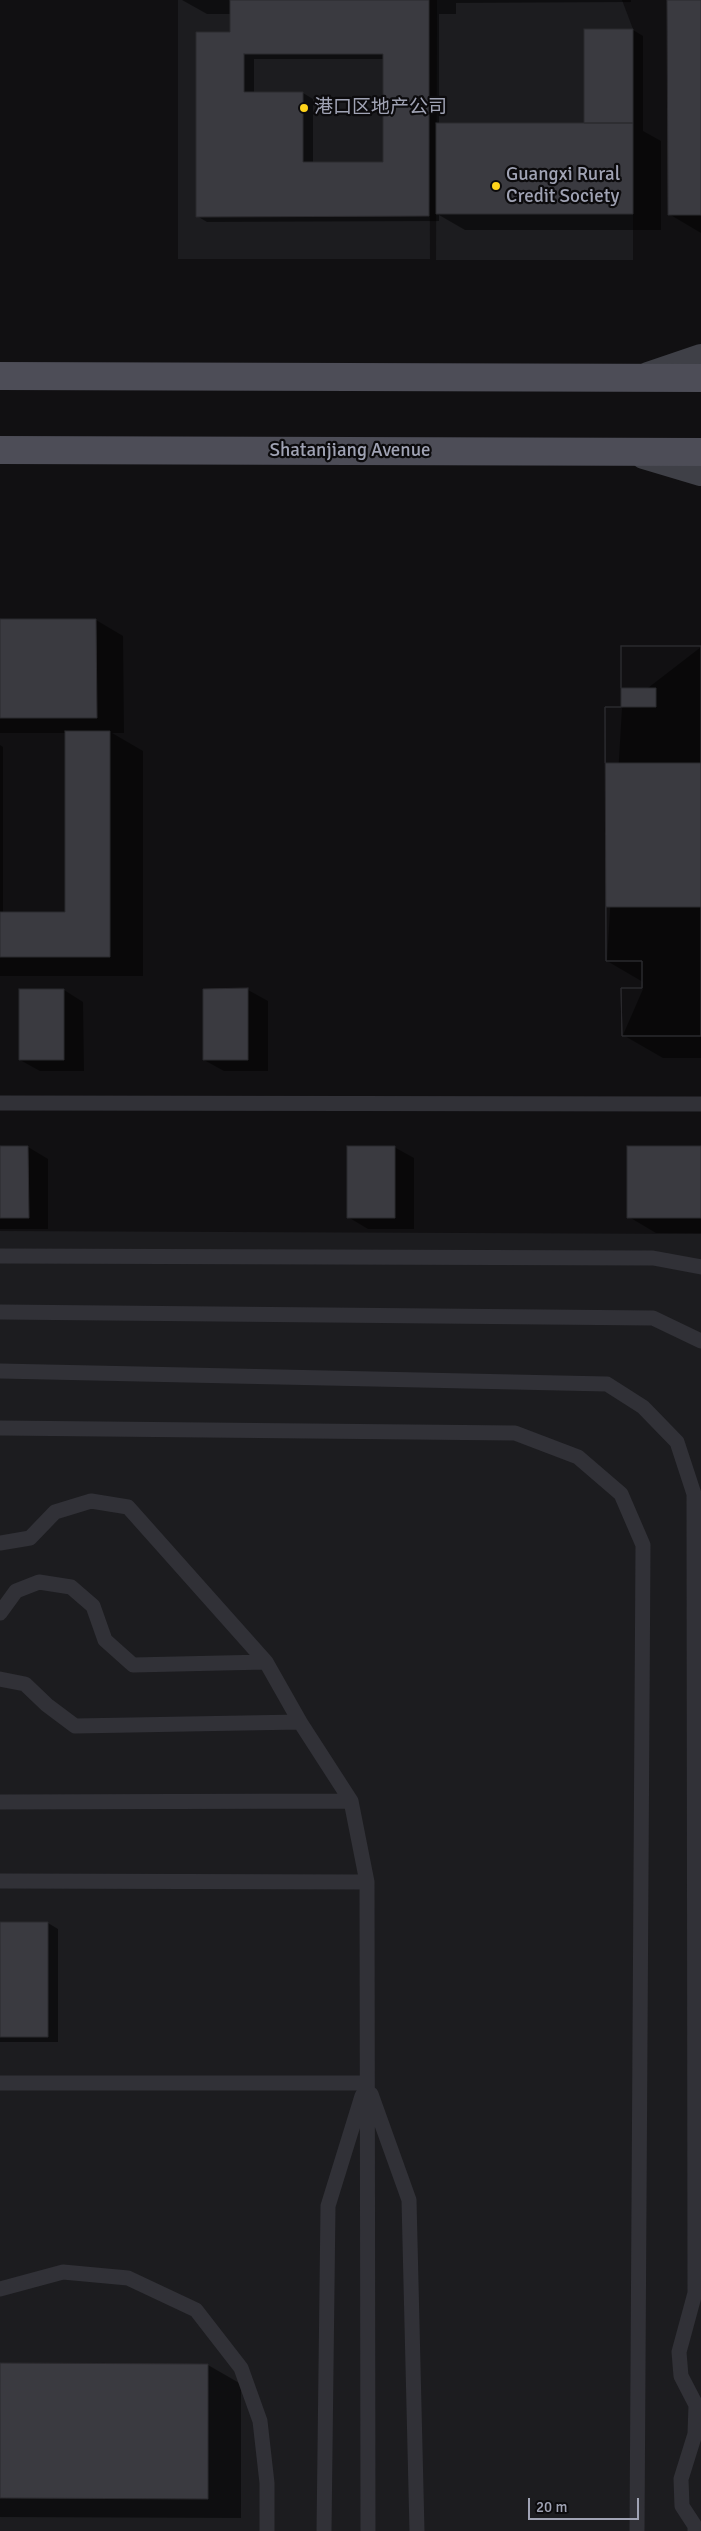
<!DOCTYPE html>
<html>
<head>
<meta charset="utf-8">
<style>
  body { margin:0 }
  #map { position:relative; width:701px; height:2531px; overflow:hidden; background:#111012; font-family:Signika,sans-serif }
  canvas { display:block }
  .scale { position:absolute; left:528px; top:2498px; width:111px; height:22px; box-sizing:border-box; border:2px solid #a0a3b4; border-top:0; padding-left:6px; font-size:15px; line-height:18px; white-space:nowrap; color:#a0a3b4; -webkit-text-stroke:4px #0c0b0d; paint-order:stroke }
</style>
</head>
<body>
<div id="map">
<canvas width="701" height="2531"></canvas>
<div class="scale">20 m</div>
</div>
<script>
const g = document.querySelector('canvas').getContext('2d');
g.lineJoin = 'round';
function fillPath(path, color) { g.fillStyle = color; g.fill(path, 'evenodd'); }
const poly = rows => new Path2D(rows.map(r => 'M' + r).join(''));
function trace(path, color, width, dash) { g.strokeStyle = color; g.lineWidth = width; g.lineCap = dash ? 'butt' : 'round'; g.setLineDash(dash || []); g.stroke(path); }
function write(font, color, halo, rows, align = 'center') {
  g.font = font + ' Signika,"Noto Sans SC",sans-serif'; g.lineWidth = 4.5; g.setLineDash([]); g.textBaseline = 'middle'; g.strokeStyle = halo; g.fillStyle = color; for (const [text, x, y, turn = 0] of rows) {
    g.save(); g.translate(x, y); g.rotate((+turn || 0) * Math.PI / 180); g.textAlign = isNaN(turn) ? turn : align; if (halo) g.strokeText(text, 0, 0); g.fillText(text, 0, 0); g.restore();
  }
}
const built = poly([
  [178,0,429,0,430,259,178,259],
  [437,0,622,0,633,29,633,260,436,260],
  [0,1231,701,1234,701,2531,0,2531]
]);
const shadow = poly([
  [182,0,631,0,631,2,456,3,456,14,439,14,439,125,585,125,633,30,643,36,643,131,661,141,661,230,465,230,439,215,439,221,207,222,197,216,231,33,231,14,207,14],
  [254,59,384,59,384,163,313,163,313,99,303,93,254,93],
  [668,0,701,0,701,233,669,214],
  [0,620,96,620,123,636,124,733,112,733,143,751,143,976,0,976,0,745,3,747,3,913,66,913,66,733,0,733],
  [701,647,701,1058,663,1058,623,1035,643,989,643,982,607,961,622,708],
  [64,990,83,1002,84,1071,40,1071,20,1060],
  [248,990,268,1001,268,1071,224,1071,204,1060],
  [0,1147,28,1147,48,1159,48,1229,0,1229],
  [394,1147,414,1158,414,1229,368,1229,348,1217],
  [701,1147,701,1233,656,1233,629,1217],
  [0,1923,48,1923,58,1929,58,2042,0,2042],
  [0,2364,208,2365,241,2384,241,2518,0,2517]
]);
const building = poly([
  [230,0,429,0,429,216,196,217,196,32,230,32,230,0],
  [244,54,383,54,383,162,303,162,303,92,244,92,244,54],
  [667,0,701,0,701,215,668,215,667,0],
  [584,29,633,29,633,123,584,123,584,29],
  [436,123,633,123,633,214,436,214,436,123],
  [0,619,96,619,97,718,0,718,0,619],
  [621,646,701,646,701,1036,622,1036,621,988,642,988,642,961,606,961,605,707,621,707,621,646],
  [621,646,701,646,701,763,605,763,605,707,656,707,656,688,621,688,621,646],
  [65,731,110,731,110,957,0,957,0,912,65,912,65,731],
  [606,907,701,907,701,1036,622,1036,621,988,642,988,642,961,606,961,606,907],
  [248,988,248,1060,203,1060,203,989,248,988],
  [19,989,64,989,64,1060,19,1060,19,989],
  [0,1146,28,1146,29,1218,0,1218,0,1146],
  [347,1146,395,1146,395,1218,347,1218,347,1146],
  [627,1146,701,1146,701,1218,627,1218,627,1146],
  [0,1922,48,1922,48,2037,0,2037,0,1922],
  [0,2363,208,2364,208,2499,0,2498,0,2363]
]);
const service = poly([
  [0,1103,701,1104],
  [0,1256,653,1258,701,1267],
  [0,1312,653,1318,701,1341],
  [0,1371,607,1384,643,1407,677,1442,694,1494,695,2293,679,2352,681,2376,696,2405,695,2434,681,2479,682,2506,695,2526,695,2531],
  [0,1428,515,1433,578,1457,621,1494,643,1545,637,2531],
  [0,1543,30,1538,55,1512,91,1501,128,1507,266,1662],
  [0,1613,16,1591,39,1582,71,1587,93,1606,105,1640,133,1665,266,1662,300,1722],
  [0,1679,25,1684,47,1705,75,1726,300,1722,351,1801,367,1882],
  [0,1802,351,1801],
  [0,1881,367,1882,368,2531],
  [0,2083,367,2083],
  [371,2094,409,2200,417,2531],
  [0,2289,63,2272,128,2278,196,2310,241,2368,260,2421,267,2483,267,2531],
  [324,2531,328,2206,362,2096]
]);
const secondary = poly([
  [648,376,701,358],
  [644,455,701,472]
]);
const primary = poly([
  [0,376,701,378],
  [0,450,701,452]
]);
const markers = [
  [304,108,5,"#ffd41b"],
  [496,186,5,"#ffd41b"]
];
const poiNames = [
  ["港口区地产公司",314,108],
  ["Guangxi Rural",506,175],
  ["Credit Society",506,197]
];
const streetNames = [
  ["Shatanjiang Avenue",350,451]
];
fillPath(built, '#1c1c1f');
fillPath(shadow, '#0007');
fillPath(building, '#3a3a40');
trace(building, '#2b2a2e', 1);
trace(service, '#313137', 15);
trace(secondary, '#3f4047', 28);
trace(primary, '#4d4d57', 28);
for (const [x, y, r, color] of markers) { const dot = new Path2D(); dot.arc(x, y, r, 0, 2 * Math.PI); g.fillStyle = color; g.fill(dot); trace(dot, '#0c0b0d', 2); }
write('19px', '#a0a3b4', '#0c0b0d', poiNames, 'left');
write('19px', '#a0a3b4', '#0c0b0d', streetNames);
</script>
</body>
</html>
